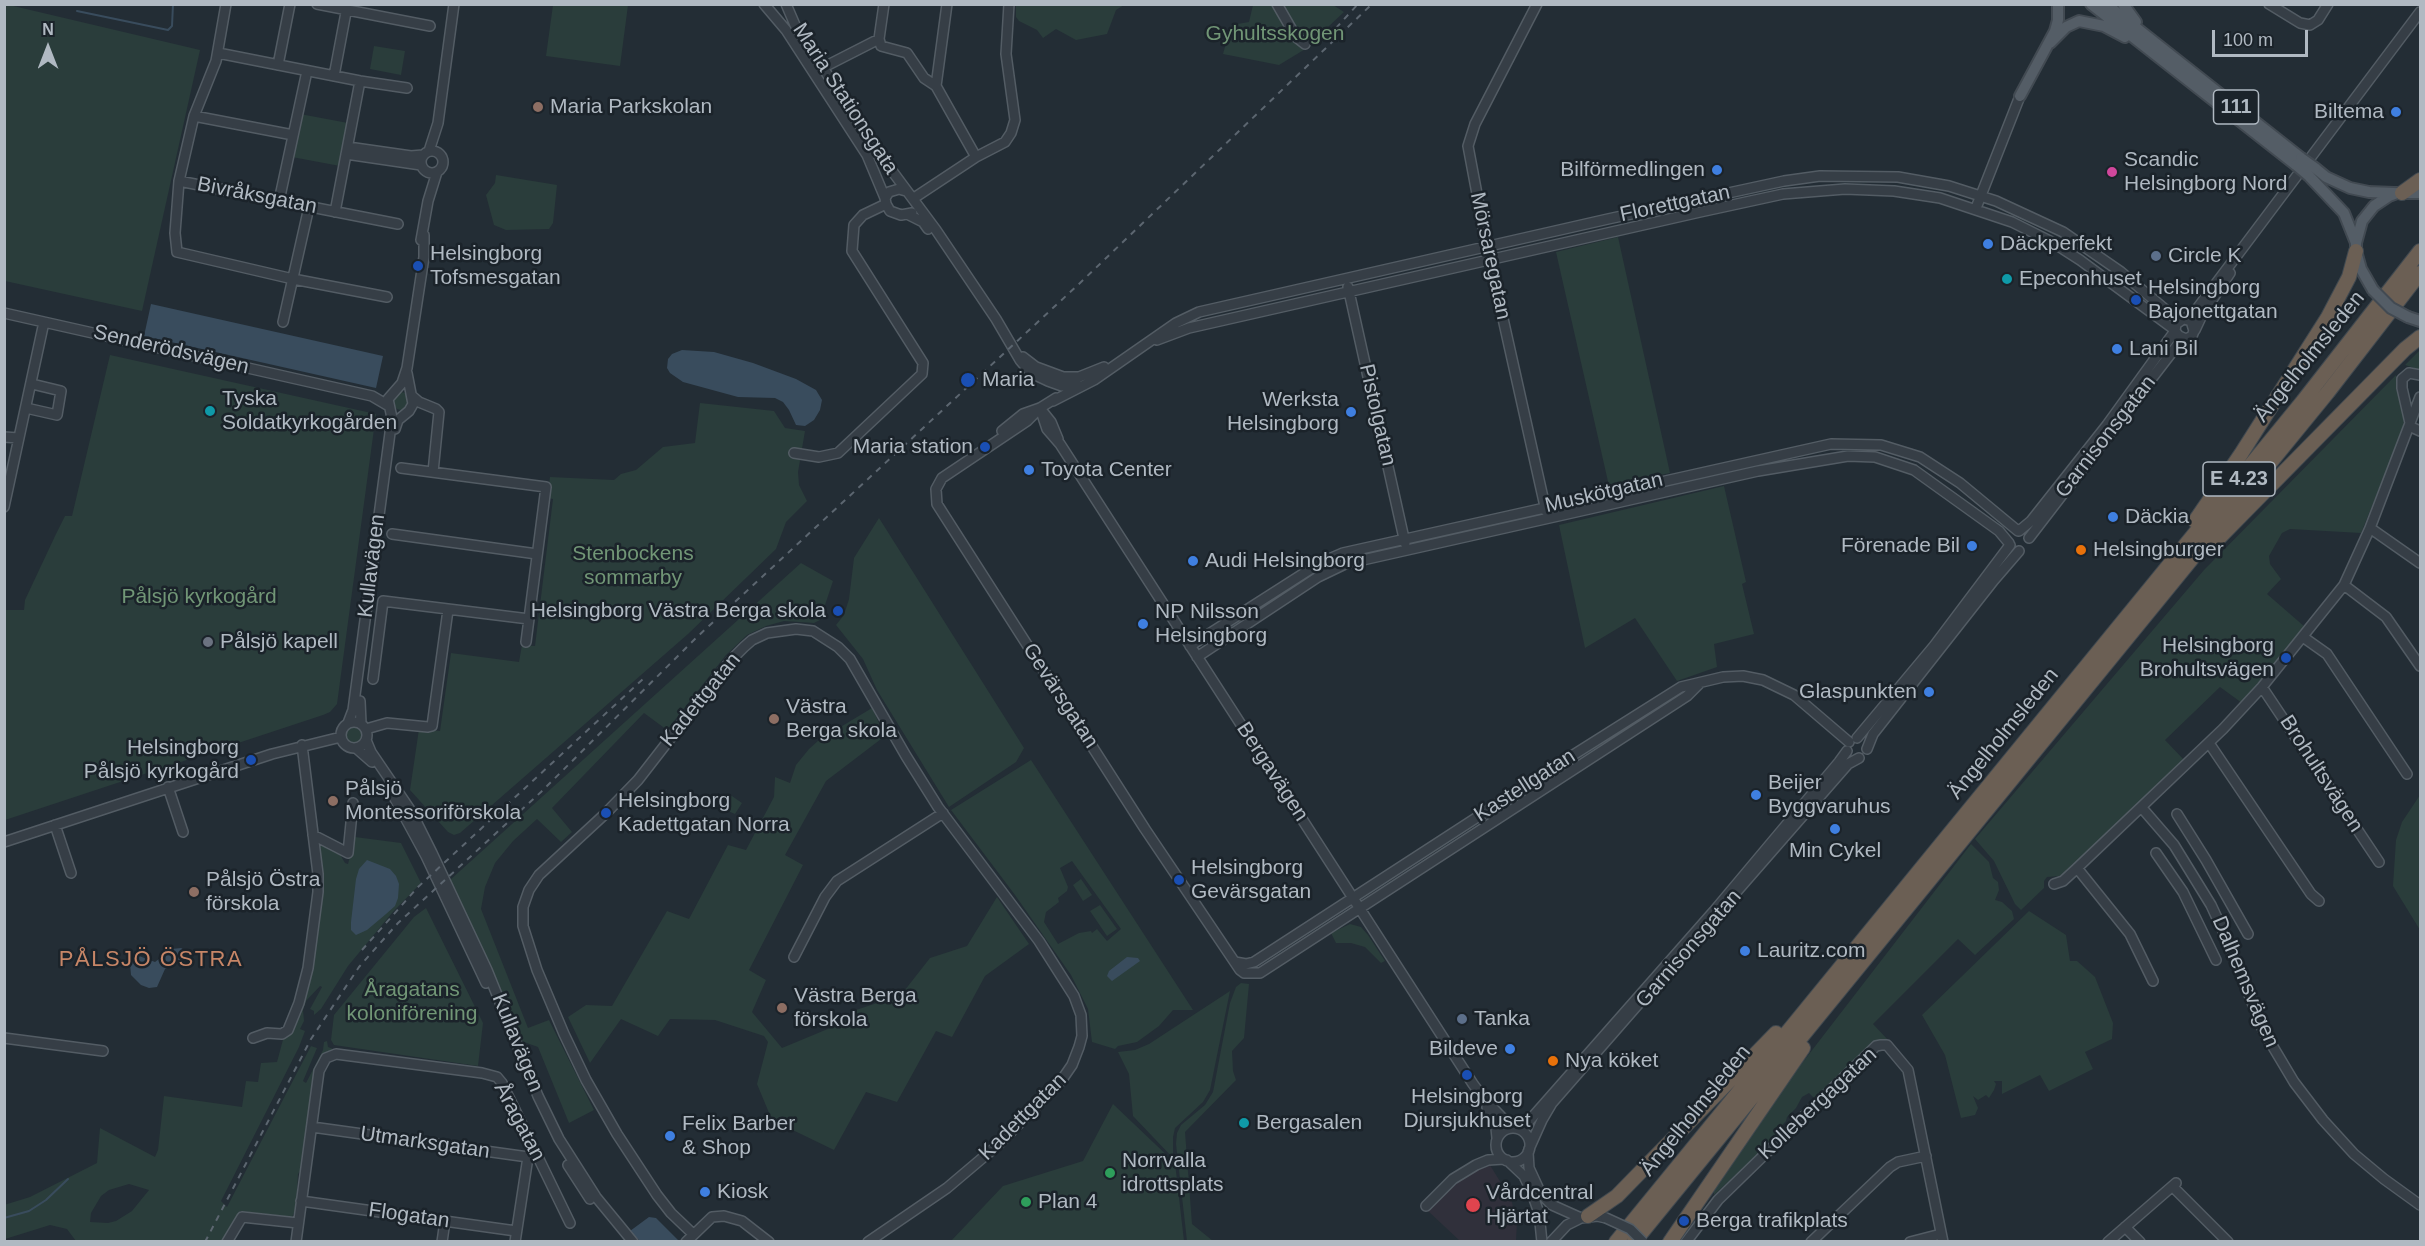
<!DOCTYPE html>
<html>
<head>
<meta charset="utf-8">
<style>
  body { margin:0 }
  #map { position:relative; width:2425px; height:1246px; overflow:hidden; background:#232d35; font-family:Helvetica,sans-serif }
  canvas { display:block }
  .frame { position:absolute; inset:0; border:6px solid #b0b9c2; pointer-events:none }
  .north { position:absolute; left:18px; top:18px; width:60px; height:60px; -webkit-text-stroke:4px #1b232a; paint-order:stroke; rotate:0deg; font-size:16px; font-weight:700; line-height:24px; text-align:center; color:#b0b9c2 }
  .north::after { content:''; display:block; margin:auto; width:21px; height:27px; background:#b0b9c2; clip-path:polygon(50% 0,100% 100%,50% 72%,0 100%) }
  .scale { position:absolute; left:2212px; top:30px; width:96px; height:27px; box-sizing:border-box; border:3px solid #b0b9c2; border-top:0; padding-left:8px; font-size:18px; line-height:21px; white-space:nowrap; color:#b0b9c2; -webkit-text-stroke:4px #1b232a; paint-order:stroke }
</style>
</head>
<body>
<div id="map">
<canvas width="2425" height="1246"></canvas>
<div class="frame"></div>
<div class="north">N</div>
<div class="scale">100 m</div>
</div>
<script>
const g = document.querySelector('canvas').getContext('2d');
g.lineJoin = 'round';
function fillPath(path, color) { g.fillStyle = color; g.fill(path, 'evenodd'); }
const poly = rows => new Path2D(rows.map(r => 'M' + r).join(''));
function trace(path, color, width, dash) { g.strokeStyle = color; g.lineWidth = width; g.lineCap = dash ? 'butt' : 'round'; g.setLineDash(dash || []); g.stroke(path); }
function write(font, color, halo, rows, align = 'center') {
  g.font = font + ' Helvetica,sans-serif'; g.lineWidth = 5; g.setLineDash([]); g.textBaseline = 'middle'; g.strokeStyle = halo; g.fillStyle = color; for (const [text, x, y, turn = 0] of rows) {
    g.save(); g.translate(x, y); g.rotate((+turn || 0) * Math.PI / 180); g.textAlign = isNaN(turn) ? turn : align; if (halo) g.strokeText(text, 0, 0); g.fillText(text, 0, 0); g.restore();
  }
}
const medical = poly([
  [1488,1162,1511,1199,1517,1222,1516,1241,1460,1241,1428,1211,1450,1188]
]);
const green = poly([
  [5,4,200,50,142,311,5,281],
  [553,5,628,5,620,66,546,56],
  [1016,5,1016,4,1124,5,1116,10,1107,34,1076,40,1056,29,1043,38,1037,30,1019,21,1016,17],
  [1253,5,1333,5,1344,12,1312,42,1310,42,1307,48,1279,65,1223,54,1231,25,1249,22],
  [374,46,405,51,401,75,370,69],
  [300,114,348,123,340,166,292,157],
  [496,175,557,185,553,223,549,229,506,230,494,225,486,195,495,183],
  [1618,237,1670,473,1609,486,1556,252],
  [2420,350,2420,370,2405,365],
  [110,355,376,414,337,704,330,712,323,715,5,820,5,610,24,610,25,600,56,534,65,516,72,516],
  [2396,375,2404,421,2403,430,2361,533,2290,529,2282,533,2269,556,2270,564,2281,579,2267,594,2305,627,2242,703,2220,687,2165,740,2185,761,2069,871,2059,876,2047,877,2044,881,2044,888,2021,910,2015,904,1994,861,1975,839,2204,570],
  '392 401a9 9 0 1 1 18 0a9 9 0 1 1-18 0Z',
  [700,403,774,411,785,428,805,431,798,472,799,485,807,501,786,522,776,549,688,634,460,833,454,835,448,832,410,790,419,729,440,731,451,653,519,662,522,645,535,646,553,499,547,498,550,477,614,480,621,474,636,470,663,447,695,443],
  [1724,486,1746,582,1742,584,1754,634,1714,644,1717,667,1677,681,1635,618,1585,648,1559,525],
  [879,518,1024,748,1016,762,949,807,877,690,863,659,836,625,844,615,849,599,854,558],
  [801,563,833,581,820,620,814,623,784,621,766,626,747,635,726,655,667,730,644,713,552,808,572,832,561,842,537,819,513,841,495,863,485,887,481,909,528,1028,549,1020,594,1110,569,1123,538,1047,521,1041,450,880],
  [872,708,885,736,826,781,785,855,803,865,749,970,766,980,752,1012,782,1048,847,1021,856,1010,901,995,930,958,967,946,997,897,1029,944,985,976,952,1037,936,1031,897,1102,866,1092,834,1150,772,1120,757,1084,768,1042,764,1036,715,1020,670,1019,658,1036,621,1019,590,1063,568,1017,586,1005,612,1006,667,911,689,919,728,845,746,850,774,797,775,777,790,783,796,765,809,749,819,740],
  '344 735a10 10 0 1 1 20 0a10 10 0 1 1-20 0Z',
  [1031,760,1193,1010,1173,1010,1159,1026,1137,1042,1118,1046,1115,1049,1092,1042,1088,1009,1071,975,1015,895,951,810],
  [1072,861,1121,929,1107,941,1097,929,1092,933,1091,931,1079,933,1058,944,1044,922,1046,912,1059,902,1058,898,1067,891,1068,887,1060,868],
  [729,794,742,803,735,814,721,808],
  [2420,795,2420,930,2393,886,2396,840,2402,822],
  [355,837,401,843,421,883,392,913,348,966,321,1009,314,1015,314,1011,310,1009,322,987,320,986,306,1001,303,1010,304,1021,300,1029,305,1031,299,1047,221,1201,227,1207,311,1046,317,1048,303,1081,306,1083,323,1050,324,1042,327,1041,328,1047,333,1049,320,1058,314,1075,303,1167,298,1174,296,1209,292,1217,240,1211,223,1241,76,1241,67,1229,50,1225,5,1239,4,1205,30,1197,97,1163,100,1128,155,1157,158,1150,164,1096,242,1107,246,1081,258,1082,261,1063,277,1062,284,1036,290,1033,298,1018,307,993,311,971,318,843,320,842,338,851,345,863,348,864],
  [129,1184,149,1190,132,1211,116,1221,108,1223,90,1222,91,1213,101,1196,109,1190],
  [1971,844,1989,862,1993,878,1998,882,1999,890,1995,900,2002,902,2012,911,2014,919,1975,955,1958,939,1873,1024,1889,1041,1874,1042,1815,1099,1809,1093,1802,1097,1796,1108,1787,1117,1786,1121,1775,1133,1776,1137,1714,1195,1714,1191,1796,1071],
  [1081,879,1092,895,1083,901,1073,885],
  [1100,905,1117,929,1107,936,1090,911],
  [426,908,483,1023,478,1066,334,1045,331,1040,334,1015,414,917],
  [2029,911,2066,935,2070,961,2077,961,2095,977,2113,1023,2112,1039,2085,1052,2093,1069,2049,1091,2040,1075,2002,1094,2002,1081,1994,1081,1996,1084,1994,1090,1989,1098,1986,1095,1978,1100,1973,1096,1978,1108,1975,1115,1961,1118,1945,1055,1922,1015],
  [1350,924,1361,927,1368,935,1385,961,1381,963,1365,947,1351,943,1336,943,1331,933],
  [1241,983,1249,984,1244,1038,1232,1051,1233,1071,1236,1080,1185,1132,1192,1224,1213,1241,1187,1241,1176,1144,1177,1133,1181,1125,1205,1105,1213,1092,1230,1003,1236,987],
  [1230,991,1210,1090,1203,1102,1175,1128,1173,1137,1173,1158,1133,1116,1129,1074,1118,1052,1135,1050,1149,1044],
  [1113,1104,1175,1163,1184,1241,951,1241,1003,1186,1083,1161]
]);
const water = poly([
  [151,304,383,356,376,388,144,336],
  [682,350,714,352,753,363,796,379,816,390,822,400,820,410,814,420,805,426,796,425,789,410,783,402,775,398,738,397,683,382,670,373,667,368,668,359,672,354],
  [367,860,390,869,396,876,399,884,398,898,395,906,386,914,367,930,356,935,351,930,351,922,356,879,359,869],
  [181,948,186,951,187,958,165,969,157,987,149,988,141,985,131,975,130,964,134,957,139,956,155,962,172,949],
  [1127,957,1138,958,1140,961,1112,981,1107,976,1109,971],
  [649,1217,656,1218,678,1240,640,1241,630,1231]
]);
const stream = poly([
  [77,11,168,30,172,26,173,4],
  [4,1218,29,1211,46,1200,68,1179]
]);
const minor = poly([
  [226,4,216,61,194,116,179,181,175,233,177,252,293,279,387,297],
  [317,4,430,26],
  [764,4,786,30,867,155,885,198],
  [786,4,795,25,878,152,936,230,996,319,1020,360,1031,373,1048,381,1062,386,1080,386],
  [884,4,879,39,881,46,907,53,924,78,936,86],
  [947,4,936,86,976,157],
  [1277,4,1296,37,1305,44],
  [1537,4,1475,124,1468,146,1487,247,1546,511],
  [2269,4,2300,23,2310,25,2318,20,2328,4],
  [218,53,360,81,407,88],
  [278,65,290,4],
  [828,65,879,39],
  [334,76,347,7],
  [194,116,293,135],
  [348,147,411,156,423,155],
  '421 162a11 11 0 1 1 22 0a11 11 0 1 1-22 0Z',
  [429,151,438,123,454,4],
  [346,154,421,165],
  [179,181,398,224],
  [906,191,899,189,889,192,885,198,886,204,890,211,901,215,912,213],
  [914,198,976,157,1005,142,1011,133,1015,120,1006,54,1009,4],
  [279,201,307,71],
  [1976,208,2020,96],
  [335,212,360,81],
  [909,215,923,222,928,229],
  [421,240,428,201,437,172],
  [1348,287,1405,543],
  [4,313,372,396,389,406],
  [2185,319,2196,310,2420,12],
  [283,322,309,207],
  [2195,330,2202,315,2230,273],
  [1157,340,1189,328,1700,212,1783,194,1845,189,1894,191,1940,198,2012,222,2052,242,2080,260,2175,330],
  [1023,357,1036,367,1063,377,1079,377,1104,367],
  [412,396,419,402,436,409,439,412,433,472],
  [1053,401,1094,380,1176,323,1199,312,1608,219,1784,181,1820,176,1898,177,1949,186,1996,201,2063,232,2121,272,2173,316,2191,321,2194,331,2192,336,2186,339,2179,336,2175,331,2176,324,2183,319],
  [26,408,57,415,61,391,32,384],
  [1040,408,1027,421,942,478,936,489,937,504,1145,829,1240,970,1244,973,1260,973,1687,696,1700,683],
  [1040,408,1047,429,1060,444,1473,1084,1484,1099,1512,1128],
  [1043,412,1051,422,1058,439],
  [2410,423,2402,388,2402,379,2409,373,2420,375],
  [2409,426,2420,431],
  [395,429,398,420,409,411,413,404,407,373],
  [1002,431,1023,414,1040,408,1056,398],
  [4,437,19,438],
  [794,453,819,457,838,453,922,374,923,363,852,251,854,225,863,215,886,204],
  [401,468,546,487,526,642],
  [4,507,44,322],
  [2370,528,2420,563],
  [2019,531,2031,521,2107,425,2175,331],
  [392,534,537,554],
  [2029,538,2179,343,2186,339],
  [2344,585,2386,617,2420,666],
  [2303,637,2327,654,2407,774],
  [1190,646,1320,563,1343,553,1831,444,1881,445,1920,457,1960,483,2018,531],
  [1197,657,1318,577,1345,564,1758,471,1848,456,1875,457,1914,470,1999,531,2009,543],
  [373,679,383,601,529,619],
  [2262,687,2379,862],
  [360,701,361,723],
  '341 735a13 13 0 1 1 26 0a13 13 0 1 1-26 0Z',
  [348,723,353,710,392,418,388,399,402,383,407,368,424,257,424,235],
  [366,729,387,723,428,727,432,726,448,610],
  [1857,738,1934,646,2010,545],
  [366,740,371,752,411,811,432,853,487,970,538,1096,559,1139,596,1197,633,1242],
  [2209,743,2311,894,2319,901],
  [356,748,372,762],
  [1867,749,1873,734,1994,580,2019,551],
  [388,786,426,856,486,983],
  [168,787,183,832],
  [2142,808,2174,845,2211,905,2229,944,2263,1030,2294,1082,2323,1120,2354,1154,2384,1179,2420,1205],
  [2177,814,2206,860,2248,934],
  [55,825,71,873],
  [313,835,348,853,353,803],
  [4,842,272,754,341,737],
  [2156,853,2183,892,2216,960],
  [2077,868,2130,934,2153,981],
  [2054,884,2063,881,2075,870,2223,729,2262,687,2344,585,2370,528,2420,397],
  [794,957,825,897,837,881,943,813],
  [1235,962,1246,964,1254,962,1570,757,1681,687,1723,677,1743,676,1763,680,1794,695,1849,742],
  [4,1038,103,1051],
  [253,1038,267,1033,282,1034,288,1030,299,1003,308,968,318,892,318,874,302,745],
  [1487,1107,1496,1128,1497,1138],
  [312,1127,528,1157,536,1153],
  [1516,1128,1529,1121,1714,911,1839,762,1847,751],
  '1496 1145a17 17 0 1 1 34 0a17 17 0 1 1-34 0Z',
  [1529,1149,1542,1120,1552,1103,1848,764,1859,758],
  [1528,1152,1529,1168,1541,1194,1552,1205,1581,1218],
  [1507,1160,1524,1176,1532,1193,1539,1213,1542,1242],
  [568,1165,590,1199],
  [2173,1187,2228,1242],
  [301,1201,516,1231],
  [1426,1206,1453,1179,1476,1165,1488,1160,1504,1159],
  [2125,1227,2140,1242],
  [693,1234,671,1213,657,1195,617,1134,586,1080,564,1034,537,970,523,926,523,907,529,890,539,875,605,814,638,780,732,659,744,647,752,640,767,633,796,629,813,631,838,647,850,659,906,756,938,807,1039,941,1074,996,1081,1015,1082,1036,1079,1047,1072,1065,1061,1081,999,1144,947,1188,868,1242],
  [227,1242,242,1217,298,1223],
  [296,1242,319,1071,326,1058,336,1054,482,1073,497,1077,502,1083,570,1223],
  [442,1242,445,1221],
  [515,1242,528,1157],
  [686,1242,712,1217,724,1216,742,1221,769,1242],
  [1551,1242,1567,1225,1581,1218,1597,1216,1606,1218],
  [1686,1242,1718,1200,1876,1046,1881,1045,1887,1045,1908,1070,1943,1242],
  [1811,1242,1890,1167,1898,1162,1926,1156],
  [1910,1242,1941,1234],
  [2108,1242,2176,1183]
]);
const major = poly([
  [2091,4,2296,165],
  [2106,4,2301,158],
  [2123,4,2136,22],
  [2050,43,2066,27,2079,21,2104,26,2125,37],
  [2020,96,2055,31,2058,20,2058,4],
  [2315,168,2326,177,2350,188,2369,192,2394,193],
  [2309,176,2344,213,2356,243],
  [2373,290,2361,269,2356,251,2356,243,2362,221,2374,206,2389,196,2397,193,2420,193],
  [2408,317,2420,321]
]);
const highway = poly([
  [2402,193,2420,180],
  [2195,521,2241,454,2328,317,2349,277,2356,251],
  [2219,538,2405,349,2420,337],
  [1588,1216,1617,1196,1776,1033],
  [1616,1242,2303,401,2420,251],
  [1634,1242,2328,392,2420,273],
  [1670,1242,1803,1048]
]);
const rail = poly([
  [1336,28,1358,4],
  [362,950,418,887,643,679],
  [205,1242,311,1039,359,967,398,923,541,792,697,637,1080,283,1372,4]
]);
const minorBridge = poly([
  [1606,1218,1630,1229,1643,1242]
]);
const majorBridge = poly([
  [2301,158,2315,168],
  [2296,165,2309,176],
  [2373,290,2391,308,2408,317]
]);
const markers = [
  [538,107,6,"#8d6e63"],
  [2396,112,6,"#3f7fe0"],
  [1717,170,6,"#3f7fe0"],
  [2112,172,6,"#d1479c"],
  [1988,244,6,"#3f7fe0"],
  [2156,256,6,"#5c6f8a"],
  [418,266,6,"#1a4fb4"],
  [2007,279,6,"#0f9aa8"],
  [2136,300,6,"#1a4fb4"],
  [2117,349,6,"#3f7fe0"],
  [968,380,8,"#1a4fb4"],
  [210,411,6,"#0f9aa8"],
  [1351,412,6,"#3f7fe0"],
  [985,447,6,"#1a4fb4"],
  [1029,470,6,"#3f7fe0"],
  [2113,517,6,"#3f7fe0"],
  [1972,546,6,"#3f7fe0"],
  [2081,550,6,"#e8710a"],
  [1193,561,6,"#3f7fe0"],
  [838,611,6,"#1a4fb4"],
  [1143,624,6,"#3f7fe0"],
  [208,642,6,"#6b7280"],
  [2286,658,6,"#1a4fb4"],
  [1929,692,6,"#3f7fe0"],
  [774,719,6,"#8d6e63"],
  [251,760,6,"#1a4fb4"],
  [1756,795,6,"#3f7fe0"],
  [333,801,6,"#8d6e63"],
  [606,813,6,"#1a4fb4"],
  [1835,829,6,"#3f7fe0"],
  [1179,880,6,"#1a4fb4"],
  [194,892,6,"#8d6e63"],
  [1745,951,6,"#3f7fe0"],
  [782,1008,6,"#8d6e63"],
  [1462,1019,6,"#5c6f8a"],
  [1510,1049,6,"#3f7fe0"],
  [1553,1061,6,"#e8710a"],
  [1467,1075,6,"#1a4fb4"],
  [1244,1123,6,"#0f9aa8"],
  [670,1136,6,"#3f7fe0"],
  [1110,1173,6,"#2e9e5b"],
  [705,1192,6,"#3f7fe0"],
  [1026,1202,6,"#2e9e5b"],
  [1473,1205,8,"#e0444e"],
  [1684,1221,6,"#1a4fb4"]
];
const shields = [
  [2236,107,45],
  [2239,479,72]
];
const shieldNames = [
  ["111",2236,107],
  ["E 4.23",2239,479]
];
const parkNames = [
  ["Gyhultsskogen",1275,34],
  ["Stenbockens",633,554],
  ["sommarby",633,578],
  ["Pålsjö kyrkogård",199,597],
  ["Åragatans",412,990],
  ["koloniförening",412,1014]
];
const streetNames = [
  ["Maria Stationsgata",845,99,57],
  ["Bivråksgatan",257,196,11],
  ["Florettgatan",1675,204,-12],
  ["Mörsaregatan",1490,256,78],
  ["Senderödsvägen",171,350,13],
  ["Ängelholmsleden",2310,357,-51],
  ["Pistolgatan",1377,415,77],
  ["Garnisonsgatan",2106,437,-52],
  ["Muskötgatan",1604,493,-13],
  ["Kullavägen",372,566,-83],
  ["Gevärsgatan",1060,696,57],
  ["Kadettgatan",701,700,-51],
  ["Ängelholmsleden",2004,734,-51],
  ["Bergavägen",1272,772,57],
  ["Brohultsvägen",2321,774,57],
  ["Kastellgatan",1525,786,-33],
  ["Garnisonsgatan",1689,949,-49],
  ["Dalhemsvägen",2245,982,67],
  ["Kullavägen",517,1043,68],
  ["Kollebergagatan",1818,1104,-43],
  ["Ängelholmsleden",1696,1111,-51],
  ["Kadettgatan",1023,1117,-45],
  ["Åragatan",519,1122,62],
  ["Utmarksgatan",425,1143,8],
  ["Flogatan",409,1216,8]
];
const poiNames = [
  ["Maria Parkskolan",550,107],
  ["Biltema",2384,112,"right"],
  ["Scandic",2124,160],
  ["Helsingborg Nord",2124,184],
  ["Bilförmedlingen",1705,170,"right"],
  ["Däckperfekt",2000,244],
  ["Helsingborg",430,254],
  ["Tofsmesgatan",430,278],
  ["Circle K",2168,256],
  ["Epeconhuset",2019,279],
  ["Helsingborg",2148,288],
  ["Bajonettgatan",2148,312],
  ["Lani Bil",2129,349],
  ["Maria",982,380],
  ["Tyska",222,399],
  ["Soldatkyrkogården",222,423],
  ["Werksta",1339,400,"right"],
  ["Helsingborg",1339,424,"right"],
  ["Maria station",973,447,"right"],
  ["Toyota Center",1041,470],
  ["Däckia",2125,517],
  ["Förenade Bil",1960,546,"right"],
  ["Helsingburger",2093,550],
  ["Audi Helsingborg",1205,561],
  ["Helsingborg Västra Berga skola",826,611,"right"],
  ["NP Nilsson",1155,612],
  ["Helsingborg",1155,636],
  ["Pålsjö kapell",220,642],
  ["Helsingborg",2274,646,"right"],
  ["Brohultsvägen",2274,670,"right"],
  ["Glaspunkten",1917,692,"right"],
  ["Västra",786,707],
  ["Berga skola",786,731],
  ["Helsingborg",239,748,"right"],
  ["Pålsjö kyrkogård",239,772,"right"],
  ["Beijer",1768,783],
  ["Byggvaruhus",1768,807],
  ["Pålsjö",345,789],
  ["Montessoriförskola",345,813],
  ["Helsingborg",618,801],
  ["Kadettgatan Norra",618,825],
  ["Min Cykel",1835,851,"center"],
  ["Helsingborg",1191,868],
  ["Gevärsgatan",1191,892],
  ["Pålsjö Östra",206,880],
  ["förskola",206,904],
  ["Lauritz.com",1757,951],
  ["Västra Berga",794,996],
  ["förskola",794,1020],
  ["Tanka",1474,1019],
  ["Bildeve",1498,1049,"right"],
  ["Nya köket",1565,1061],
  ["Helsingborg",1467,1097,"center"],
  ["Djursjukhuset",1467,1121,"center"],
  ["Bergasalen",1256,1123],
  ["Felix Barber",682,1124],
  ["& Shop",682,1148],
  ["Norrvalla",1122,1161],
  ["idrottsplats",1122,1185],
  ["Kiosk",717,1192],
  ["Vårdcentral",1486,1193],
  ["Hjärtat",1486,1217],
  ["Plan 4",1038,1202],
  ["Berga trafikplats",1696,1221]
];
const neighbourhoodNames = [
  ["PÅLSJÖ ÖSTRA",151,960]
];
fillPath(medical, '#30303b');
fillPath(green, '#2a3d3b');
fillPath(water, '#394c5d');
trace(stream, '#394c5d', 2);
trace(minor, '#535c64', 12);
trace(major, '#424a52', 14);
trace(highway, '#404950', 16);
trace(minor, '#363e46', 9);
trace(major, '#545d66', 10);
trace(highway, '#6b5f54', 14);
trace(rail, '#5c6670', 2, [6, 6]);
trace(minorBridge, '#535c64', 12, []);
trace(majorBridge, '#424a52', 14, []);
trace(minorBridge, '#363e46', 9);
trace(majorBridge, '#545d66', 10);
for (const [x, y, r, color] of markers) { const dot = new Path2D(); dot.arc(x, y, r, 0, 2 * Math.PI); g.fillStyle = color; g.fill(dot); trace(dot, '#1b232a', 2); }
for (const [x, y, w] of shields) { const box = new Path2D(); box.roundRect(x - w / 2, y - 17, w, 34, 4.5); g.fillStyle = '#1b232a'; g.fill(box); trace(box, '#b0b9c2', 1.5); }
write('bold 20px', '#b0b9c2', null, shieldNames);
write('21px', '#719676', '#1b232a', parkNames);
write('21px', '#b0b9c2', '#1b232a', streetNames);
write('21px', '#b0b9c2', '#1b232a', poiNames, 'left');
g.letterSpacing = '1.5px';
write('22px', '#c78667', '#1b232a', neighbourhoodNames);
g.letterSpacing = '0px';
</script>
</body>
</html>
